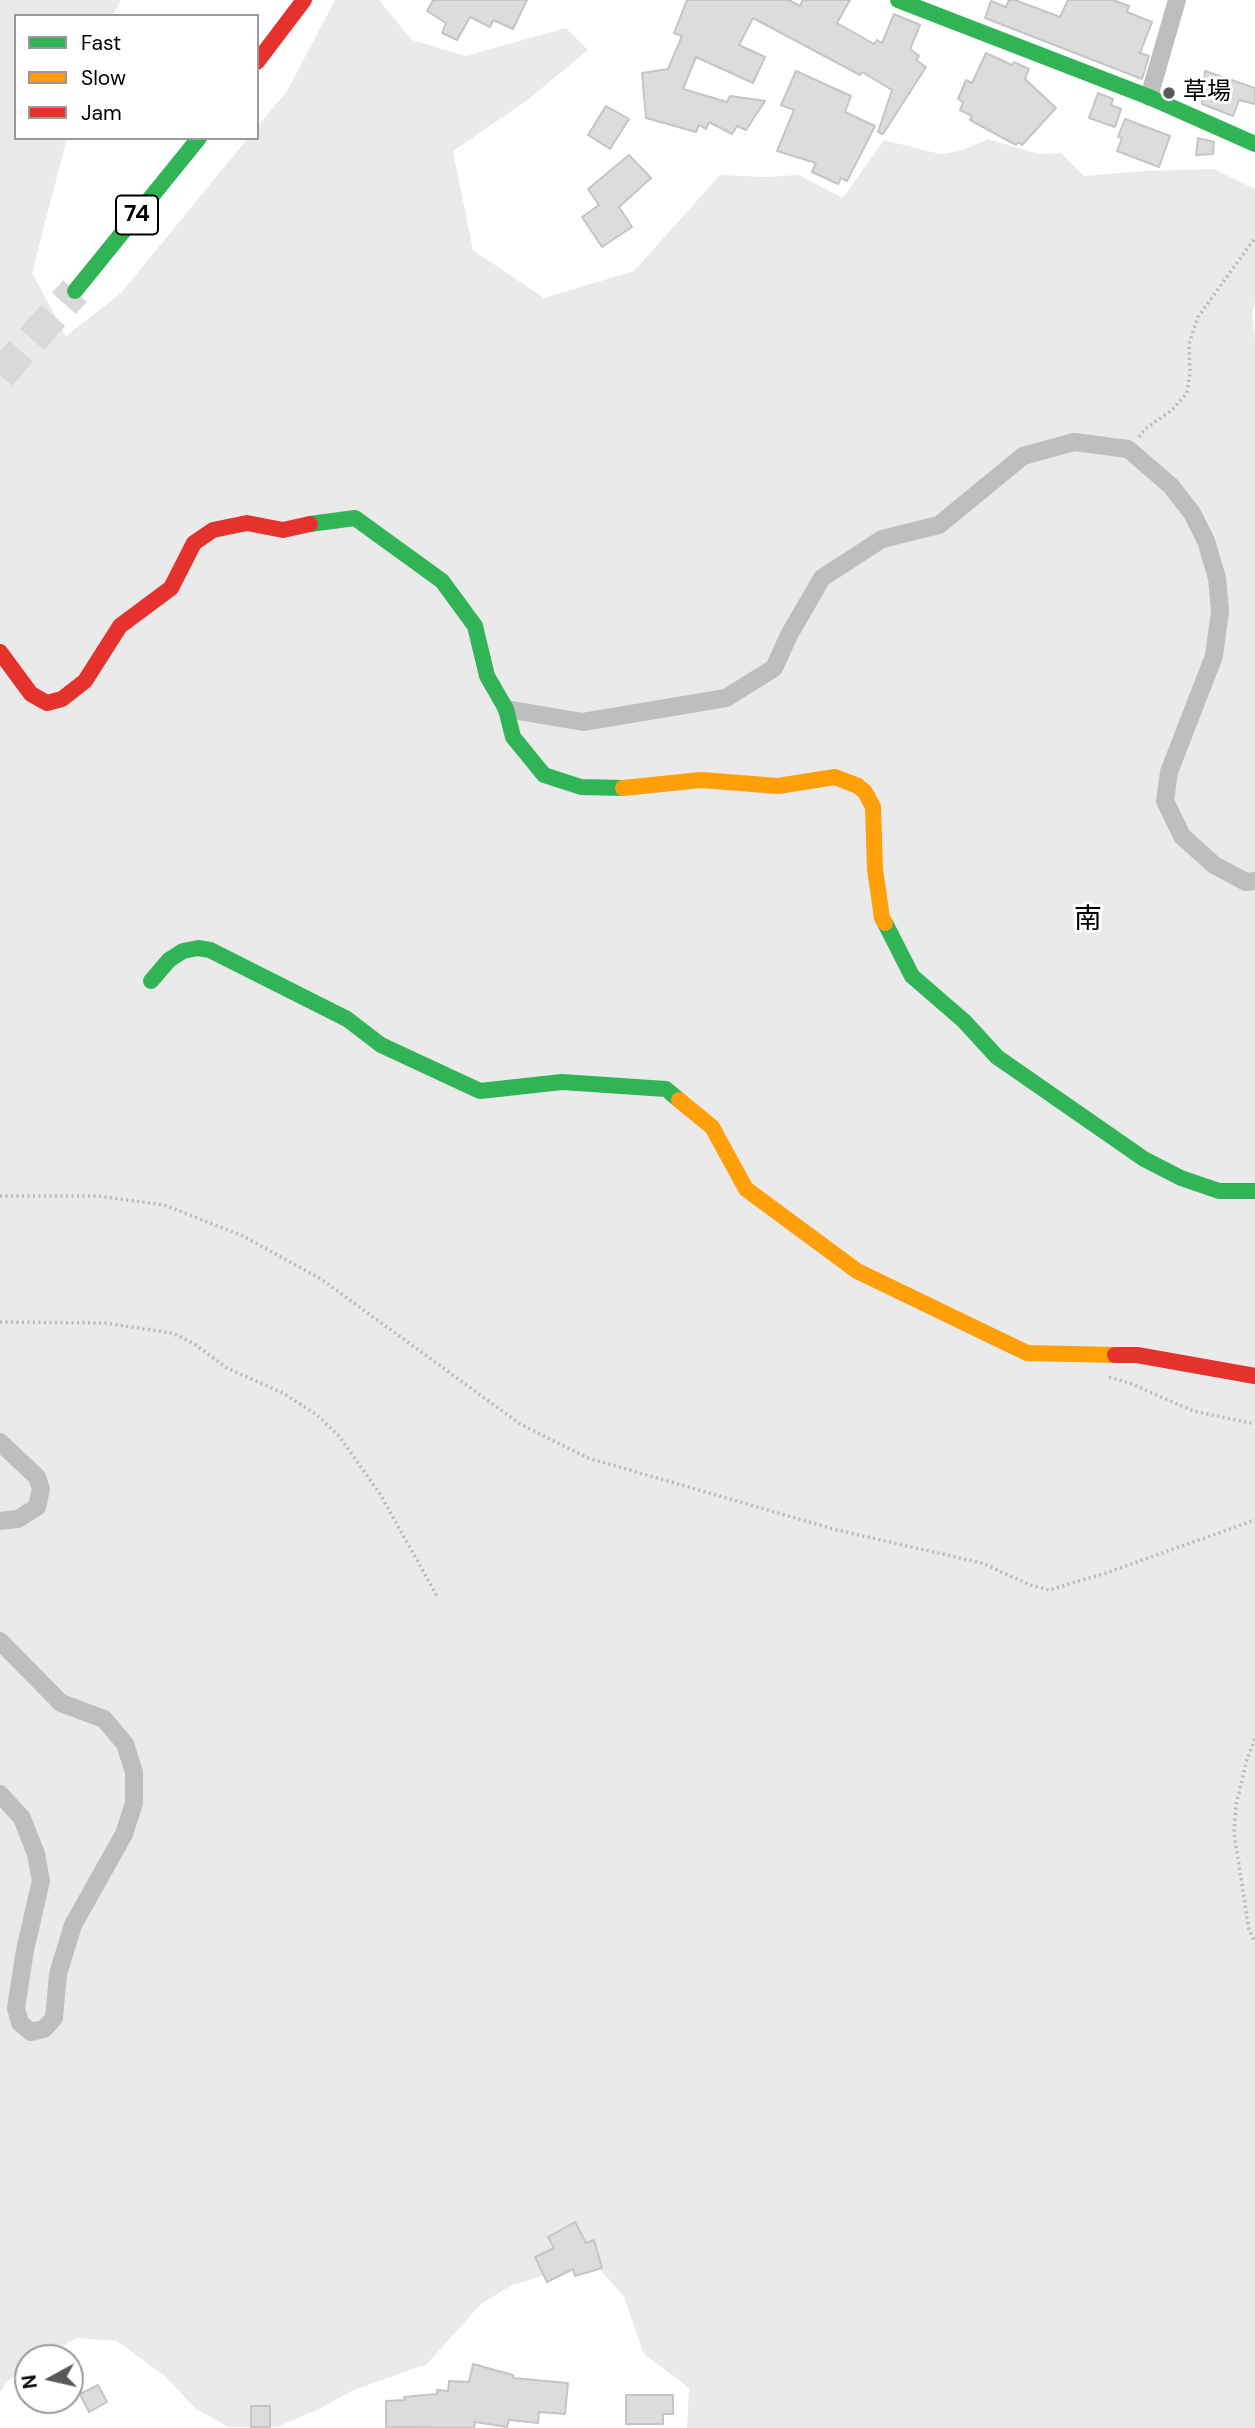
<!DOCTYPE html>
<html>
<head>
<meta charset="utf-8">
<style>
  body { margin:0 }
  #map { position:relative; width:1255px; height:2428px; overflow:hidden; background:#fff; font-family:"DM Sans",sans-serif }
  canvas { display:block }
  .legend { position:absolute; left:14px; top:14px; width:245px; height:126px; box-sizing:border-box; background:#fff; border:2px solid #999; margin:0; padding:9px 12px; list-style:none; font-size:21px; color:#000 }
  .legend li { display:flex; align-items:center; gap:14px; height:35px }
  .legend b { width:35px; border:2px solid #999 }
  .north { position:absolute; left:14px; top:2344px; width:70px; height:70px; box-sizing:border-box; background:#fff; border:2px solid #999; border-radius:50%; rotate:262deg; font-size:19px; font-weight:700; line-height:28px; text-align:center; color:#000 }
  .north::after { content:''; display:block; margin:auto; width:24px; height:32px; background:#595959; clip-path:polygon(50% 0,100% 100%,50% 72%,0 100%) }
</style>
</head>
<body>
<div id="map">
<canvas width="1255" height="2428"></canvas>
<ul class="legend">
<li><b style="height:9px;background:#30b455"></b>Fast</li>
<li><b style="height:9px;background:#ff9f0a"></b>Slow</li>
<li><b style="height:9px;background:#e5322d"></b>Jam</li>
</ul>
<div class="north">N</div>
</div>
<script>
const g = document.querySelector('canvas').getContext('2d');
g.lineJoin = 'round';
function fillPath(path, color) { g.fillStyle = color; g.fill(path, 'evenodd'); }
const poly = rows => new Path2D(rows.map(r => 'M' + r).join(''));
function trace(path, color, width, dash) { g.strokeStyle = color; g.lineWidth = width; g.lineCap = dash ? 'butt' : 'round'; g.setLineDash(dash || []); g.stroke(path); }
function write(font, color, halo, rows, align = 'center') {
  g.font = font + ' "DM Sans","Noto Sans JP",sans-serif'; g.lineWidth = 6; g.setLineDash([]); g.textBaseline = 'middle'; g.strokeStyle = halo; g.fillStyle = color; for (const [text, x, y, turn = 0] of rows) {
    g.save(); g.translate(x, y); g.rotate((+turn || 0) * Math.PI / 180); g.textAlign = isNaN(turn) ? turn : align; if (halo) g.strokeText(text, 0, 0); g.fillText(text, 0, 0); g.restore();
  }
}
const green = poly([
  [0,0,121,0,113,16,16,16,16,138,67,138,32,273,66,336,121,293,248,138,257,138,257,127,287,91,335,0,379,0,412,40,466,56,566,28,588,50,525,102,453,151,473,250,544,298,634,271,720,175,765,177,799,175,843,198,884,140,940,154,960,151,988,139,1039,154,1061,153,1084,176,1142,171,1214,169,1255,189,1255,302,1252,313,1255,339,1255,2428,687,2428,689,2388,644,2354,624,2297,597,2266,566,2269,512,2285,481,2304,427,2364,354,2390,317,2410,277,2427,228,2427,195,2408,166,2377,117,2341,77,2338,41,2358,28,2358,28,2367,10,2379,0,2392]
]);
const building = poly([
  [433,0,527,0,513,29,493,20,490,27,470,17,457,40,442,33,446,23,427,11,433,0],
  [687,0,789,0,800,6,803,0,850,0,837,23,874,44,877,40,882,43,894,14,920,25,910,49,919,56,916,60,926,67,883,134,878,132,892,90,862,72,860,75,753,18,739,45,765,57,753,83,696,57,683,89,727,102,730,96,765,101,746,130,737,126,732,134,709,122,706,129,699,125,696,132,646,118,642,73,668,69,682,36,674,33,687,0],
  [1009,0,1015,0,1060,17,1068,0,1113,0,1129,6,1127,12,1152,22,1140,53,1149,56,1142,79,985,18,991,1,1006,7,1009,0],
  [986,53,1012,65,1014,62,1029,69,1025,79,1056,108,1022,145,1018,142,1016,145,970,120,972,116,960,110,963,102,958,99,966,80,972,83,986,53],
  [796,71,851,96,845,112,875,126,847,181,841,178,838,184,812,172,816,163,777,151,794,110,781,105,796,71],
  [1205,71,1255,88,1255,104,1239,100,1233,116,1202,104,1205,71],
  [1098,93,1113,99,1111,105,1121,109,1115,127,1089,118,1098,93],
  [606,106,629,119,610,149,588,135,606,106],
  [1125,119,1170,136,1159,167,1117,151,1122,138,1118,137,1125,119],
  [1198,138,1214,142,1213,154,1196,155,1198,138],
  [629,155,651,178,619,207,632,227,602,247,582,217,599,205,588,189,629,155],
  [575,2222,586,2243,594,2240,602,2268,575,2276,573,2269,547,2282,535,2257,554,2248,548,2237,575,2222],
  [473,2364,513,2375,513,2378,568,2383,565,2414,539,2412,538,2423,509,2420,507,2427,475,2422,474,2428,386,2427,386,2401,405,2400,404,2397,437,2394,437,2390,448,2391,449,2381,469,2382,473,2364],
  [98,2385,107,2402,89,2412,80,2394,98,2385],
  [626,2395,673,2395,673,2414,663,2414,663,2424,626,2424,626,2395],
  [251,2406,270,2406,270,2427,251,2427,251,2406]
]);
const highwayTunnel = poly([
  [0,375,75,291]
]);
const path = poly([
  [1139,437,1145,429,1172,410,1187,393,1190,373,1189,344,1198,317,1255,238],
  [0,1196,98,1196,164,1205,243,1236,321,1279,520,1424,588,1458,837,1530,982,1563,1030,1585,1049,1590,1106,1573,1255,1520],
  [0,1322,105,1323,172,1333,193,1343,227,1368,283,1393,317,1415,339,1436,380,1494,437,1596],
  [1109,1377,1132,1384,1193,1411,1255,1424],
  [1255,1739,1247,1759,1236,1805,1234,1833,1249,1930,1255,1942]
]);
const street = poly([
  [1149,97,1177,0],
  [506,709,583,722,726,698,774,668,789,635,822,578,882,539,939,525,1023,456,1074,442,1128,449,1171,486,1192,513,1206,541,1217,578,1220,611,1214,656,1169,772,1165,801,1182,836,1214,865,1246,882,1255,881],
  [0,1442,37,1477,41,1489,37,1507,18,1519,0,1521],
  [0,1641,61,1703,104,1719,125,1744,134,1772,134,1803,124,1834,73,1925,58,1974,54,2018,44,2029,31,2032,20,2023,16,2008,25,1950,41,1881,36,1854,22,1818,0,1794]
]);
const fast = poly([
  [898,0,1149,97,1255,144],
  [75,291,199,138],
  [310,524,355,518,442,581,475,626,487,676,506,709,513,737,544,775,581,787,623,788],
  [885,923,912,976,964,1021,997,1057,1144,1159,1181,1178,1219,1191,1255,1191],
  [151,981,169,960,183,951,198,948,210,950,347,1019,381,1045,480,1091,562,1082,666,1089,679,1100]
]);
const slow = poly([
  [623,788,701,780,778,786,835,777,858,786,865,792,873,807,875,869,882,918,885,923],
  [679,1100,712,1127,746,1189,857,1271,1027,1353,1115,1355]
]);
const jam = poly([
  [257,62,304,0],
  [0,652,31,694,47,703,62,699,85,681,120,626,171,588,194,543,213,530,247,523,283,530,310,524],
  [1115,1355,1137,1355,1255,1376]
]);
const markers = [
  [1169,93,7,"#595959"]
];
const shields = [
  [137,215,42]
];
const shieldNames = [
  ["74",137,215]
];
const poiNames = [
  ["草場",1183,93]
];
const quarterNames = [
  ["南",1088,921]
];
fillPath(green, '#eaeaea');
fillPath(building, '#dcdcdc');
trace(building, '#c5c5c5', 2);
trace(highwayTunnel, '#d9d9d9', 32, [32, 16]);
trace(path, '#b8b8b8', 3.5, [2, 3.5]);
trace(street, '#bebebe', 18);
trace(fast, '#30b455', 16);
trace(slow, '#ff9f0a', 16);
trace(jam, '#e5322d', 16);
for (const [x, y, r, color] of markers) { const dot = new Path2D(); dot.arc(x, y, r, 0, 2 * Math.PI); g.fillStyle = color; g.fill(dot); trace(dot, '#fff', 2.5); }
for (const [x, y, w] of shields) { const box = new Path2D(); box.roundRect(x - w / 2, y - 19.5, w, 39, 5); g.fillStyle = '#fff'; g.fill(box); trace(box, '#000', 2); }
write('bold 23px', '#000', null, shieldNames);
write('24px', '#000', '#fff', poiNames, 'left');
write('28px', '#000', '#fff', quarterNames);
</script>
</body>
</html>
